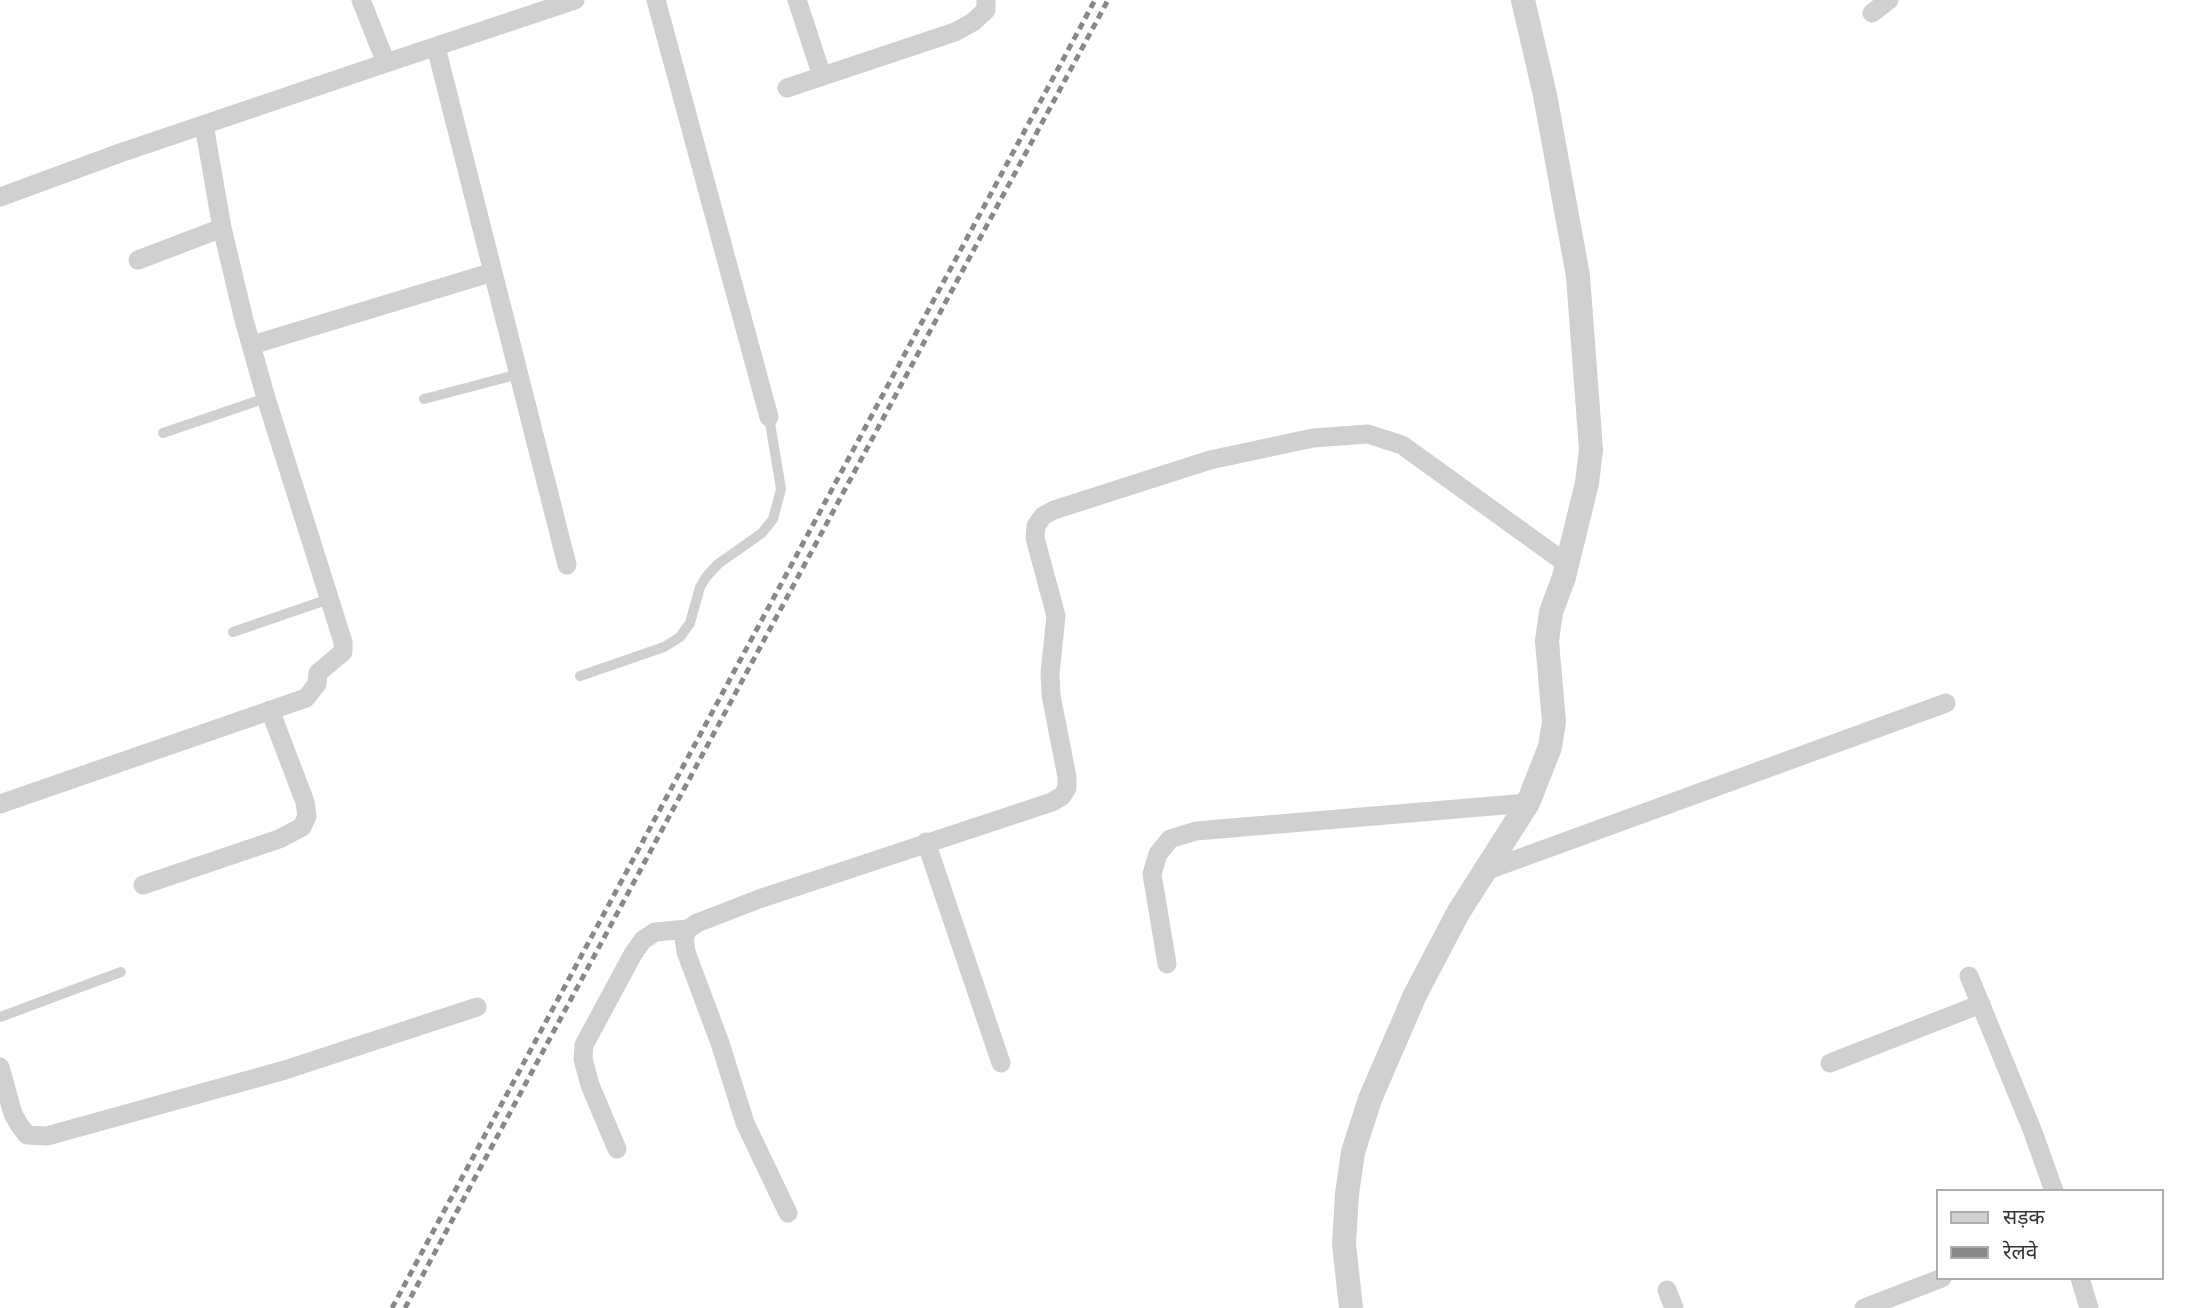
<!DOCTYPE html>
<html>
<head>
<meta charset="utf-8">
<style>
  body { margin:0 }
  #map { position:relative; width:2192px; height:1308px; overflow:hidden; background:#fff; font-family:Commissioner,"Noto Sans Devanagari",sans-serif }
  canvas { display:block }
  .legend { position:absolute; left:1936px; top:1189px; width:228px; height:91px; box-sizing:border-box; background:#fff; border:2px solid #adadad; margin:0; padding:9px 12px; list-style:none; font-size:21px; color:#333 }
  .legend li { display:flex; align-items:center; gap:14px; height:35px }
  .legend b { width:35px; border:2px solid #adadad }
</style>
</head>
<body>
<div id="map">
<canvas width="2192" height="1308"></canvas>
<ul class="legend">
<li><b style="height:9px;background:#d0d0d0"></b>सड़क</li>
<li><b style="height:9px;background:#888"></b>रेलवे</li>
</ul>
</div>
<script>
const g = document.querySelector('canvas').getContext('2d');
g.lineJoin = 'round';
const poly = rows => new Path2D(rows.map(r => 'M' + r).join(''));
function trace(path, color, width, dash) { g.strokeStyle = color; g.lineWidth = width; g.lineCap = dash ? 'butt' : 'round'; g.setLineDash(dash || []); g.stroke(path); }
const service = poly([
  [424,399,519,374],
  [163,433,266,398],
  [233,632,329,599],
  [580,676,664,647,680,637,690,623,700,587,706,577,718,564,762,533,773,519,781,489,769,417],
  [0,1017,121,972]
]);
const minor = poly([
  [361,0,386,63,575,0],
  [656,0,769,417],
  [797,0,822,76],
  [1872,13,1889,0],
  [436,47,567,565],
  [787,88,955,32,973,22,986,10,986,0],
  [0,197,120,153,386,63],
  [138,260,222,228],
  [252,345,493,272],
  [0,804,306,698,317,684,318,673,343,652,343,642,266,398,244,320,222,228,204,125],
  [926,842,1001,1063],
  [1485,871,1946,703],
  [143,885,279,839,302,827,307,816,305,802,270,710],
  [1167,964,1152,874,1158,854,1170,839,1196,831,1528,803],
  [1969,976,2033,1132,2054,1191],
  [1830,1063,1981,1004],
  [0,1067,13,1114,20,1126,27,1135,47,1136,285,1070,477,1007],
  [617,1149,590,1085,583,1059,584,1045,633,954,643,940,655,932,688,929],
  [788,1213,745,1123,720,1043,686,952,684,938,688,929,697,923,759,899,1052,802,1062,796,1067,788,1067,777,1051,695,1050,674,1056,616,1035,538,1036,526,1043,516,1054,510,1210,460,1313,438,1368,434,1402,445,1567,564],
  [2080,1278,2089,1308],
  [1667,1290,1674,1308],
  [1864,1308,1942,1278]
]);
const tertiary = poly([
  [1351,1308,1344,1244,1347,1194,1353,1152,1370,1099,1415,995,1458,913,1528,803,1550,747,1554,722,1547,641,1551,612,1564,577,1587,483,1591,450,1578,276,1545,95,1523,0]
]);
const rail = poly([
  [392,1308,1095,0],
  [405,1308,1108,0]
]);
trace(service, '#d0d0d0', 10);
trace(minor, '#d0d0d0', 19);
trace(tertiary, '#d0d0d0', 24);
trace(rail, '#888', 5, [7, 5]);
</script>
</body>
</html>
